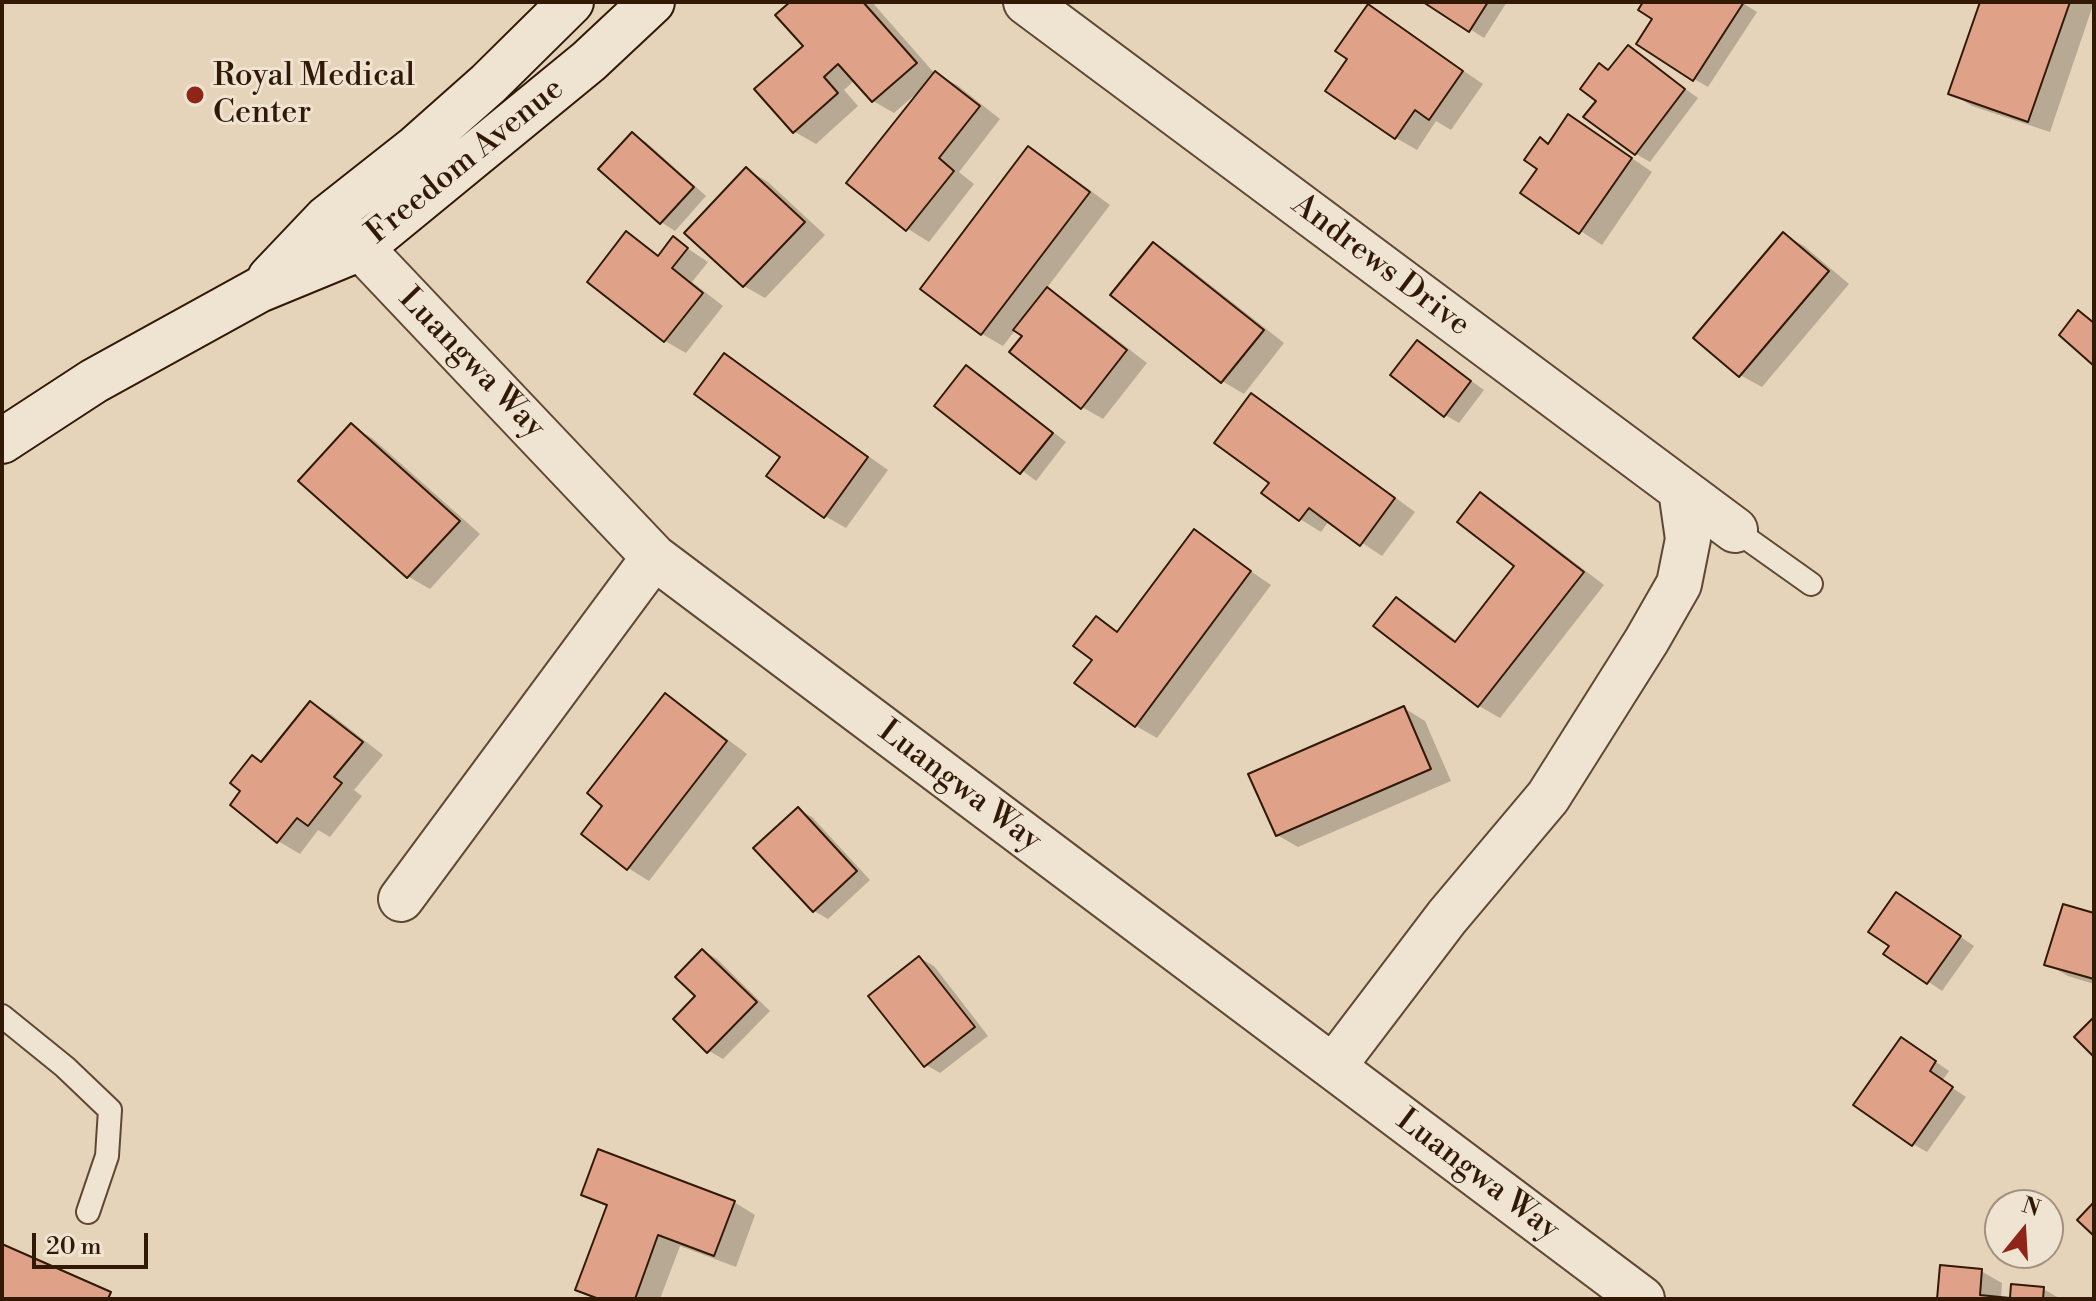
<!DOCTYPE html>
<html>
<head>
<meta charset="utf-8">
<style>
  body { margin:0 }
  #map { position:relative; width:2096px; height:1301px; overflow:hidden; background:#e6d4ba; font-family:"Libre Bodoni",serif }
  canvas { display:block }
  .frame { position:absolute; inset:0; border:4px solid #311906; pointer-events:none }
  .north { position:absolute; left:1984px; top:1189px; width:80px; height:80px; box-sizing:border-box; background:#efe3d2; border:2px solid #a39280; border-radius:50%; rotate:18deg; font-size:22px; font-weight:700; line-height:32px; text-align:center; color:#311906 }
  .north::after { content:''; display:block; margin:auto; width:28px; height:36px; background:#8f2418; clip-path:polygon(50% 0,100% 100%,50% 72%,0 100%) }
  .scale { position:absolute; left:32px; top:1233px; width:116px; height:36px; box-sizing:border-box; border:4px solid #311906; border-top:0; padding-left:10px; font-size:24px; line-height:28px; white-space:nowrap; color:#311906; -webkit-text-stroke:6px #efe3d2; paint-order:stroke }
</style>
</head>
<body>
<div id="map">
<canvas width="2096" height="1301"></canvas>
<div class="frame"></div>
<div class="north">N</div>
<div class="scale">20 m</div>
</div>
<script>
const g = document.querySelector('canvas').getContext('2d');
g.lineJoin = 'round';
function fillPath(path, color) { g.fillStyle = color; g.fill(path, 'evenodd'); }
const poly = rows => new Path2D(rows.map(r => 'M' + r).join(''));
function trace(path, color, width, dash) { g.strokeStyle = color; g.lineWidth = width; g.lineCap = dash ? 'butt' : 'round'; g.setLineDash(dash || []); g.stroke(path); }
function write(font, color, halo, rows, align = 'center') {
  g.font = font + ' "Libre Bodoni",serif'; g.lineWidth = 6; g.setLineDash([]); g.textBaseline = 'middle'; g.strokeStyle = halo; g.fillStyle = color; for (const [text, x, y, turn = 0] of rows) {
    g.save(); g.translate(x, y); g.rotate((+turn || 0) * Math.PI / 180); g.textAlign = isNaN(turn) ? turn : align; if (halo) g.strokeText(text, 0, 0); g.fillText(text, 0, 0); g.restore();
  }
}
const shadow = poly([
  [793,2,872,2,935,74,957,85,1000,119,959,172,974,184,929,242,908,229,848,183,920,94,918,92,894,113,873,101,855,80,844,90,858,106,816,144,795,132,757,89,806,47],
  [1427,2,1507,2,1484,38],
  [1645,2,1663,2,1668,5,1670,2,1741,2,1757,12,1708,87,1694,79,1655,18,1641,9],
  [1982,2,2094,2,2050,132,1972,106,1951,93],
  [1369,7,1483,84,1451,130,1436,121,1417,150,1396,138,1350,59],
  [1628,48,1698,98,1650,162,1636,154,1599,100,1610,72],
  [1590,129,1652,172,1602,245,1523,193,1540,169,1549,145],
  [633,134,647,143,706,196,675,231,661,222],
  [1029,148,1050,161,1110,205,1046,289,1068,302,1147,363,1103,419,1082,407,1025,336,1016,329,1003,346,982,334,923,289],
  [746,169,768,182,825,235,765,298,744,286],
  [627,234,660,256,673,239,708,262,692,282,723,306,686,353,665,341,590,281],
  [1783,234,1804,246,1849,284,1762,387,1740,375],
  [1154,245,1175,257,1284,343,1244,394,1222,381,1113,295],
  [1418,343,1484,390,1459,423,1445,415],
  [724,356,745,368,888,470,846,528,825,516,783,456],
  [967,367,981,375,1066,442,1036,481,937,406],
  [1252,396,1273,408,1415,512,1382,556,1329,521,1321,532,1300,519,1272,483],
  [351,426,372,438,480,534,430,589,409,577,301,480],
  [1481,495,1502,507,1604,585,1500,718,1479,706,1397,600,1418,612,1458,642,1517,566],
  [1194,532,1271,585,1157,738,1136,726,1095,660,1096,619,1120,633],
  [665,696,686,708,747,754,649,881,628,868,605,805],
  [311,703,332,715,383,755,354,790,362,796,330,837,318,830,300,854,278,841,232,805],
  [1404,708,1425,721,1451,781,1298,847,1277,835],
  [798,809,812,817,870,880,828,919,814,911],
  [1911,902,1974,946,1942,991,1886,953],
  [2094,915,2094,984,2068,976,2047,964],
  [703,951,717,959,770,1011,723,1059,709,1051,698,996],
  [920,958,934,966,988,1036,940,1073,926,1065],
  [1916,1048,1949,1071,1942,1081,1966,1097,1927,1152,1913,1144],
  [583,1194,734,1202,755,1215,736,1267,680,1246,660,1299,594,1299,577,1289,608,1207],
  [1981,1271,2002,1283,2001,1299,1939,1299],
  [2043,1289,2061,1299,2012,1299]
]);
const building = poly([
  [790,2,863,2,917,63,872,102,838,64,824,77,838,93,793,133,754,89,803,46,775,15,790,2],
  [1423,2,1488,2,1469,32,1423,2],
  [1643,2,1667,3,1744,2,1693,81,1636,44,1652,19,1638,10,1643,2],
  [1980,2,2070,2,2028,122,1948,94,1980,2],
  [1368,4,1463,71,1429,120,1415,110,1395,139,1325,91,1347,59,1335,51,1368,4],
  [1628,45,1685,89,1635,155,1583,117,1596,101,1580,89,1599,63,1608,70,1628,45],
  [935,71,980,106,939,158,954,171,906,231,846,183,935,71],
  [1568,114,1632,158,1579,234,1520,193,1537,169,1524,160,1540,137,1548,144,1568,114],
  [632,132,694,187,660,224,598,169,632,132],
  [1028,146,1090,192,981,335,920,289,1028,146],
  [746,167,805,222,743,287,684,233,746,167],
  [626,231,658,256,673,236,688,248,672,268,703,293,664,342,587,282,626,231],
  [1783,232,1829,271,1739,377,1693,338,1783,232],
  [1153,242,1264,330,1221,383,1110,295,1153,242],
  [1047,287,1127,350,1081,409,1009,352,1022,336,1013,330,1047,287],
  [2078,310,2094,323,2094,366,2059,335,2078,310],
  [1417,340,1471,381,1444,417,1390,375,1417,340],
  [724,353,868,457,824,518,766,476,780,457,694,394,724,353],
  [966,365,1053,433,1020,474,934,406,966,365],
  [1251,393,1395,498,1360,546,1309,508,1299,521,1261,493,1269,483,1214,443,1251,393],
  [351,423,460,521,407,578,298,481,351,423],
  [1480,492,1584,572,1478,707,1373,626,1396,597,1455,642,1514,566,1457,522,1480,492],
  [1194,529,1251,571,1135,727,1074,683,1092,660,1073,646,1096,616,1117,632,1194,529],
  [665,693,727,741,627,870,581,834,602,806,587,793,665,693],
  [310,701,363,742,334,777,342,783,308,826,297,818,277,843,230,805,240,791,230,783,252,755,261,762,310,701],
  [1404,706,1431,769,1276,836,1248,774,1404,706],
  [798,807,857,871,813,912,753,848,798,807],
  [1896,892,1961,936,1927,984,1883,954,1889,946,1868,932,1896,892],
  [2063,904,2094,913,2094,979,2044,965,2063,904],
  [702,949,757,1002,707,1053,673,1019,695,996,675,977,702,949],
  [919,956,975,1027,924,1067,868,996,919,956],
  [2094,1017,2094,1057,2074,1037,2094,1017],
  [1901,1037,1936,1061,1930,1071,1953,1087,1912,1146,1853,1105,1901,1037],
  [598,1149,735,1201,714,1256,658,1235,635,1299,599,1299,575,1290,607,1205,581,1195,598,1149],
  [2094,1202,2094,1236,2077,1220,2094,1202],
  [2,1244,111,1292,108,1299,2,1299,2,1244],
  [1940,1265,1982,1269,1980,1295,2010,1298,2011,1284,2044,1287,2043,1299,1937,1299,1940,1265]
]);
const service = poly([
  [1735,530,1811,584],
  [2,1016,65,1067,110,1110,107,1156,88,1212]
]);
const minor = poly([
  [1026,2,1735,530],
  [332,222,361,248,654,557,1642,1299],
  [401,899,654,557],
  [1333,1067,1447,917,1548,797,1647,640,1679,584,1688,539,1681,490]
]);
const secondary = poly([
  [270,278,327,218,417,147,488,84,571,2],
  [2,441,94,381,259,290,361,248,589,61,652,2]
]);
const markers = [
  [195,95,10,"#8f2418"]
];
const poiNames = [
  ["Royal Medical",213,77],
  ["Center",213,114]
];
const streetNames = [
  ["Freedom Avenue",466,162,-39],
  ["Andrews Drive",1380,266,37],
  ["Luangwa Way",471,364,46],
  ["Luangwa Way",959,787,37],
  ["Luangwa Way",1477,1176,37]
];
fillPath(shadow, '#0003');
fillPath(building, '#dfa288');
trace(building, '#311906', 2);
trace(service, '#5e4833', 26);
trace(minor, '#5e4833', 48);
trace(secondary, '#311906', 48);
trace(service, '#efe3d2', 22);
trace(minor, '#efe3d2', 44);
trace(secondary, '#efe3d2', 44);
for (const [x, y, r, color] of markers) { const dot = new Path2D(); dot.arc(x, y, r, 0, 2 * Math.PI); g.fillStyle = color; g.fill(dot); trace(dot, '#efe3d2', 3); }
write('32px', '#311906', '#efe3d2', poiNames, 'left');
write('32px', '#311906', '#efe3d2', streetNames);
</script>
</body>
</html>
